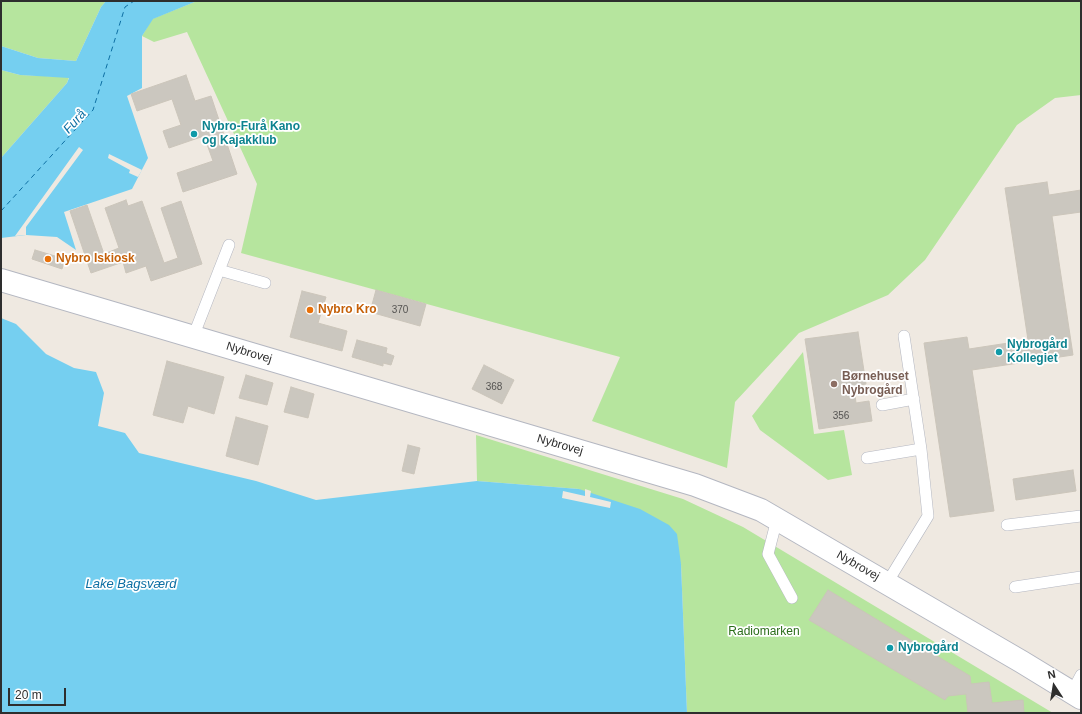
<!DOCTYPE html>
<html>
<head>
<meta charset="utf-8">
<style>
  body { margin:0 }
  #map { position:relative; width:1082px; height:714px; overflow:hidden; background:#efe9e1; font-family:Helvetica,sans-serif }
  canvas { display:block }
  .frame { position:absolute; inset:0; border:2px solid #2e2e2e; pointer-events:none }
  .north { position:absolute; left:1034px; top:666px; width:40px; height:40px; -webkit-text-stroke:3px #fff; paint-order:stroke; rotate:348deg; font-size:11px; font-weight:700; line-height:16px; text-align:center; color:#2e2e2e }
  .north::after { content:''; display:block; margin:auto; width:14px; height:18px; background:#2e2e2e; clip-path:polygon(50% 0,100% 100%,50% 72%,0 100%) }
  .scale { position:absolute; left:8px; top:688px; width:58px; height:18px; box-sizing:border-box; border:2px solid #2e2e2e; border-top:0; padding-left:5px; font-size:12px; line-height:14px; white-space:nowrap; color:#2e2e2e; -webkit-text-stroke:3px #fff; paint-order:stroke }
</style>
</head>
<body>
<div id="map">
<canvas width="1082" height="714"></canvas>
<div class="frame"></div>
<div class="north">N</div>
<div class="scale">20 m</div>
</div>
<script>
const g = document.querySelector('canvas').getContext('2d');
g.lineJoin = 'round';
function fillPath(path, color) { g.fillStyle = color; g.fill(path, 'evenodd'); }
const poly = rows => new Path2D(rows.map(r => 'M' + r).join(''));
function trace(path, color, width, dash) { g.strokeStyle = color; g.lineWidth = width; g.lineCap = dash ? 'butt' : 'round'; g.setLineDash(dash || []); g.stroke(path); }
function write(font, color, halo, rows, align = 'center') {
  g.font = font + ' Helvetica,sans-serif'; g.lineWidth = 3.5; g.setLineDash([]); g.textBaseline = 'middle'; g.strokeStyle = halo; g.fillStyle = color; for (const [text, x, y, turn = 0] of rows) {
    g.save(); g.translate(x, y); g.rotate((+turn || 0) * Math.PI / 180); g.textAlign = isNaN(turn) ? turn : align; if (halo) g.strokeText(text, 0, 0); g.fillText(text, 0, 0); g.restore();
  }
}
const green = poly([
  [1,1,106,1,101,7,76,61,38,58,1,46],
  [197,1,1081,1,1081,95,1055,98,1017,125,925,260,888,295,799,333,735,402,727,468,592,421,620,357,241,253,257,184,187,32,154,42,142,36,152,19],
  [1,70,20,75,69,77,67,83,1,158],
  [803,352,814,434,844,430,852,475,828,480,760,430,752,416],
  [476,435,683,499,743,527,1053,713,687,713,681,564,579,489,477,481]
]);
const water = poly([
  [106,1,197,1,153,19,142,36,142,88,127,96,148,158,132,189,64,212,76,250,57,237,26,235,1,238,1,158,67,83,69,78,20,75,1,70,1,46,38,58,76,61,101,7],
  [1,318,16,324,46,354,74,368,96,372,104,393,98,426,125,433,139,453,256,481,316,500,477,481,579,489,640,509,669,525,677,534,681,564,687,713,1,713]
]);
const pier = poly([
  [79,147,83,150,26,227,26,235,15,236],
  [109,154,142,170,138,177,129,173,130,170,108,158],
  [585,489,591,491,590,497,611,502,610,508,562,498,563,491,585,496]
]);
const ferry = poly([
  [1,211,93,110,125,7,134,1]
]);
const building = poly([
  [186,75,195,101,211,96,237,174,183,192,177,173,213,161,204,136,169,148,163,131,181,125,172,99,137,111,131,94,186,75],
  [1047,182,1049,195,1081,190,1081,212,1052,216,1073,355,972,370,994,511,950,517,924,343,967,337,969,349,1028,340,1005,188,1047,182],
  [126,200,128,206,142,201,164,263,178,258,161,208,181,201,202,264,151,281,146,266,126,273,123,262,91,273,70,211,87,205,104,254,119,248,105,208,126,200],
  [35,250,65,259,62,269,32,259,35,250],
  [376,290,426,304,420,326,370,312,376,290],
  [302,291,326,297,318,323,347,331,342,351,290,337,302,291],
  [858,332,866,384,854,386,856,403,869,401,872,421,819,429,805,339,858,332],
  [357,340,387,348,386,353,394,356,391,365,383,363,383,366,352,357,357,340],
  [167,361,224,377,214,414,188,406,183,423,153,415,167,361],
  [484,365,514,380,502,404,472,389,484,365],
  [246,375,273,383,267,405,239,398,246,375],
  [291,387,314,394,308,418,284,412,291,387],
  [236,417,268,426,258,465,226,456,236,417],
  [408,445,420,448,414,474,402,471,408,445],
  [1073,470,1076,491,1016,500,1013,479,1073,470],
  [828,590,970,676,971,684,989,682,992,703,1023,700,1024,713,968,713,966,694,948,696,945,700,809,620,828,590]
]);
const lane = poly([
  [219,270,265,283],
  [193,337,229,245],
  [882,405,914,399],
  [867,458,921,449],
  [777,519,768,554,792,598],
  [1007,525,1081,516],
  [887,583,928,516,921,449,904,336],
  [1015,587,1081,577],
  [1072,692,1081,675]
]);
const secondary = poly([
  [1,280,695,485,761,510,1022,662,1081,698]
]);
const markers = [
  [194,134,4,"#0f9aa8"],
  [48,259,4,"#e8710a"],
  [310,310,4,"#e8710a"],
  [999,352,4,"#0f9aa8"],
  [834,384,4,"#8d6e63"],
  [890,648,4,"#0f9aa8"]
];
const numberNames = [
  ["370",400,310],
  ["368",494,387],
  ["356",841,416]
];
const cultureNames = [
  ["Nybro-Furå Kano",202,127],
  ["og Kajakklub",202,141],
  ["Nybrogård",1007,345],
  ["Kollegiet",1007,359],
  ["Nybrogård",898,648]
];
const foodNames = [
  ["Nybro Iskiosk",56,259],
  ["Nybro Kro",318,310]
];
const streetNames = [
  ["Nybrovej",249,353,17],
  ["Nybrovej",560,445,16],
  ["Nybrovej",858,566,30]
];
const educationNames = [
  ["Børnehuset",842,377],
  ["Nybrogård",842,391]
];
const parkNames = [
  ["Radiomarken",764,632]
];
const waterNames = [
  ["Furå",75,122,-48],
  ["Lake Bagsværd",131,584]
];
fillPath(green, '#b6e59e');
fillPath(water, '#75cff0');
fillPath(pier, '#efe9e1');
trace(ferry, '#0d6fa3', 1, [5, 4]);
fillPath(building, '#cbc7bf');
trace(building, '#cbc5ba', 1);
trace(lane, '#b4b7c1', 12);
trace(secondary, '#b4b7c1', 24);
trace(lane, '#fff', 11);
trace(secondary, '#fff', 22);
for (const [x, y, r, color] of markers) { const dot = new Path2D(); dot.arc(x, y, r, 0, 2 * Math.PI); g.fillStyle = color; g.fill(dot); trace(dot, '#fff', 1.5); }
write('10px', '#555452', null, numberNames);
write('bold 12px', '#0d838f', '#fff', cultureNames, 'left');
write('bold 12px', '#c56008', '#fff', foodNames, 'left');
write('12px', '#2e2e2e', '#fff', streetNames);
write('bold 12px', '#785e54', '#fff', educationNames, 'left');
write('12px', '#2c6e1b', '#fff', parkNames);
write('italic 13px', '#0d6fa3', '#fff', waterNames);
</script>
</body>
</html>
